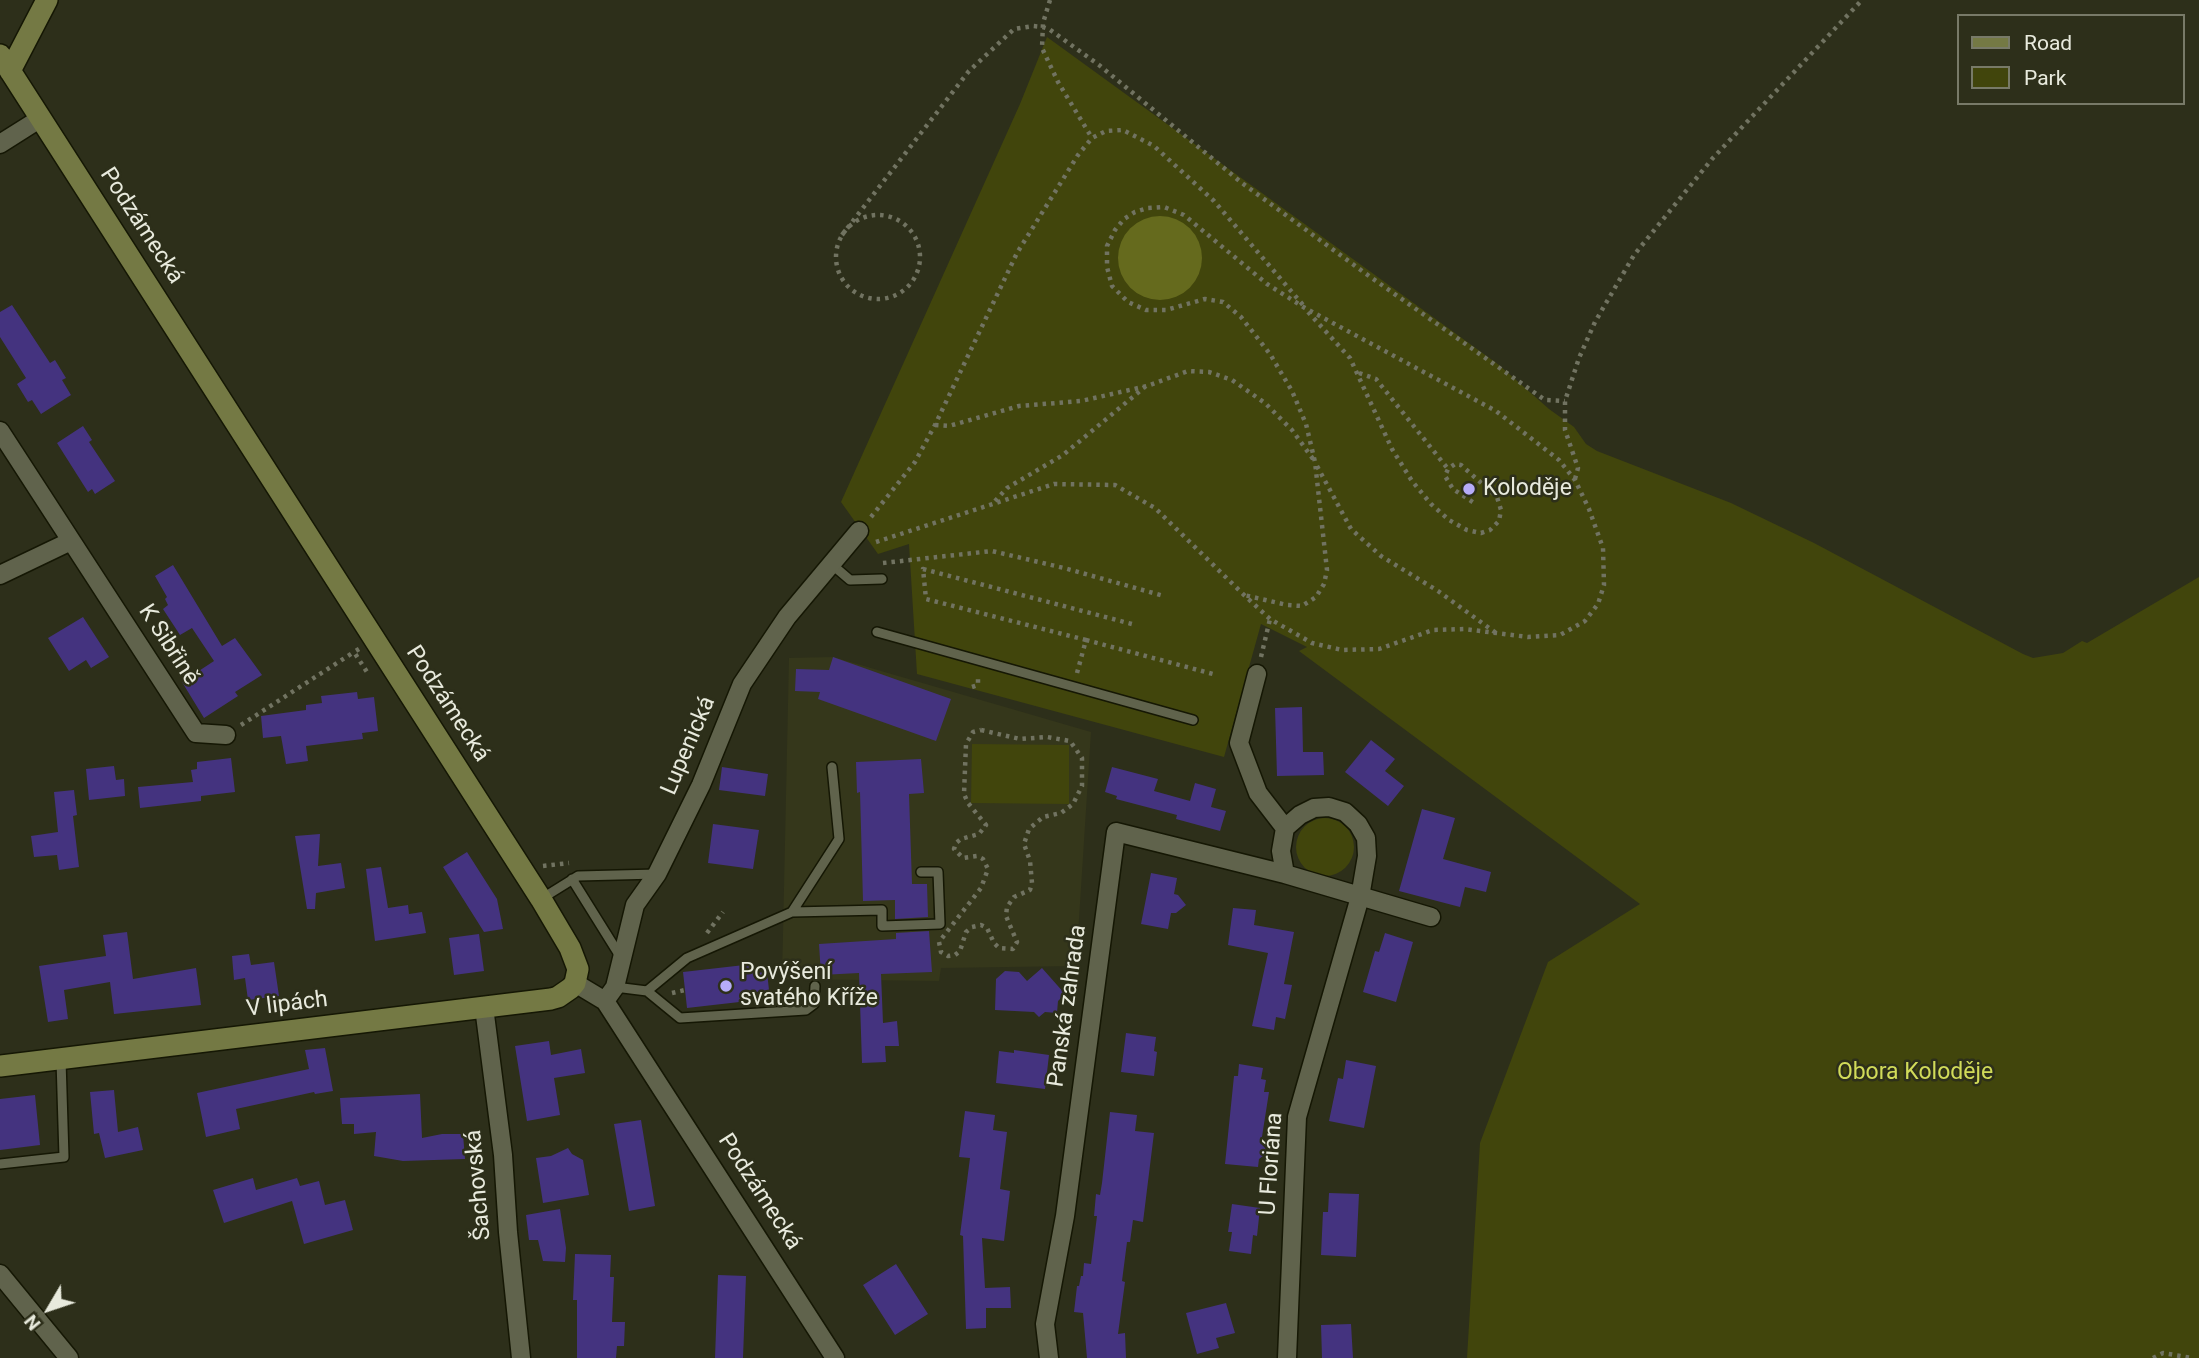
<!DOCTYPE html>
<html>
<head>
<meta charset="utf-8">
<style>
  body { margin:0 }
  #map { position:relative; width:2199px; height:1358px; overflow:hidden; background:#2d2f1a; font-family:Roboto,sans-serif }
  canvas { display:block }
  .legend { position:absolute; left:1957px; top:14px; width:228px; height:91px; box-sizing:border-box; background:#2d2f1a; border:2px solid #787a68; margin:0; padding:9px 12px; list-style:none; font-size:21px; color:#e8eadd }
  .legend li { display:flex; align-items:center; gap:14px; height:35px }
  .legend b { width:35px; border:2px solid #787a68 }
  .north { position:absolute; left:14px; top:1274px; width:70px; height:70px; -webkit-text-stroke:5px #2d2f1a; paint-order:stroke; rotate:231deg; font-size:19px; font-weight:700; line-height:28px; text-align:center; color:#e8eadd }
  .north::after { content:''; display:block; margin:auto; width:24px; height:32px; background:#e8eadd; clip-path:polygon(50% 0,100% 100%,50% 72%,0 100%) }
</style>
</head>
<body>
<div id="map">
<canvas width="2199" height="1358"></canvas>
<ul class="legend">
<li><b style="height:9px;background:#747944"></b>Road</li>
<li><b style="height:19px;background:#41450c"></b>Park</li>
</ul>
<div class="north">N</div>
</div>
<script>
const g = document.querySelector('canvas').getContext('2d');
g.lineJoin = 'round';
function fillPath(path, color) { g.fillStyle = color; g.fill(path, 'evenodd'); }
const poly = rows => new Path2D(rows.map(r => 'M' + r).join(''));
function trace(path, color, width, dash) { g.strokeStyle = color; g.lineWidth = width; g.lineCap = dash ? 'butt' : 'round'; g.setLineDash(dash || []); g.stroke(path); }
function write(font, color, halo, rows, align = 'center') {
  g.font = font + ' Roboto,sans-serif'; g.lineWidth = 5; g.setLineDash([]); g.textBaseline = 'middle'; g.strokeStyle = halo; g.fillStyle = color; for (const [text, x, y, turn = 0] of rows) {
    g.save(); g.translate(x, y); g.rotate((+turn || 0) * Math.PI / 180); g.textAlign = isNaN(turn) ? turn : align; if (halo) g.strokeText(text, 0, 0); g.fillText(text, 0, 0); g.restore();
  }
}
const built = poly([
  [833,657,1091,732,1076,966,941,968,939,981,782,979,789,658]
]);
const green = poly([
  [1047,37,1499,365,1549,409,1574,427,1586,444,1597,451,1731,503,1814,543,2023,654,2033,658,2063,653,2082,641,2087,643,2199,577,2199,1358,1467,1358,1480,1143,1548,962,1640,904,1299,651,1307,647,1261,624,1224,757,917,674,909,544,878,554,841,502,1020,104],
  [972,744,1069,745,1069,804,971,803],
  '1296 847a29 29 0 1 1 58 0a29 29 0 1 1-58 0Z'
]);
const water = poly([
  '1118 258a42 42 0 1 1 84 0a42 42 0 1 1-84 0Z'
]);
const building = poly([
  [12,305,50,363,55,360,66,378,62,380,71,395,41,414,32,400,28,402,17,384,26,378,0,337,0,312],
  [83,426,92,440,89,442,115,481,95,494,92,489,88,492,57,443],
  [173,565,222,646,235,638,262,675,235,692,238,696,204,718,182,682,214,661,192,628,180,635,163,609,168,605,165,599,167,597,155,576],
  [83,617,109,657,91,668,86,660,69,671,48,638],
  [833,657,951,699,936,741,818,699,820,692,795,691,796,669,829,670],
  [357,692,358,699,374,697,378,731,362,733,363,739,306,746,308,761,286,764,281,736,263,738,261,716,306,710,306,705,322,703,321,696],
  [1302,707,1303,752,1323,752,1324,775,1277,776,1275,708],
  [1371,740,1395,759,1385,771,1404,786,1388,806,1345,772],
  [231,758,235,792,201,796,201,801,140,808,138,787,193,782,191,770,197,769,197,762],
  [921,759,924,793,909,794,912,884,927,884,928,917,895,919,895,900,863,901,860,792,857,793,856,762],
  [114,766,116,780,124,779,125,796,89,800,86,769],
  [722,767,768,774,765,796,719,790],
  [1112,767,1158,779,1154,791,1190,801,1195,783,1216,789,1211,807,1226,811,1220,831,1176,819,1177,815,1116,799,1117,796,1105,792],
  [74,790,77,815,73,816,79,867,59,870,57,855,34,857,31,836,58,832,54,792],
  [1422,809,1455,818,1443,859,1491,872,1486,892,1465,887,1460,907,1399,891],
  [713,824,759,830,753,869,708,863],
  [320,834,318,866,341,863,345,888,316,893,315,909,307,909,295,836],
  [467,852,497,899,503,929,484,932,443,867],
  [381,867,388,908,408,905,409,914,422,912,426,933,375,941,366,869],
  [1151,873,1177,878,1174,894,1178,895,1186,905,1176,913,1171,913,1168,929,1141,924],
  [1233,908,1256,910,1254,925,1294,932,1284,984,1292,985,1285,1019,1276,1017,1274,1030,1252,1026,1268,953,1228,945],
  [929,931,932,972,881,974,883,1023,897,1021,899,1046,885,1046,886,1062,862,1063,859,973,821,975,819,944,896,939,896,933],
  [127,932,133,979,196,968,201,1005,114,1014,110,982,64,990,68,1019,48,1022,39,966,106,956,103,935],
  [1385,933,1413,942,1396,1002,1363,992,1375,951,1379,952],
  [479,934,484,971,454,975,449,938],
  [249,954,251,965,274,962,279,996,248,1000,245,978,234,980,232,956],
  [753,964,754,973,767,972,769,990,757,992,757,1000,687,1008,683,972],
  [1042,968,1065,994,1058,1001,1057,1013,1045,1012,1039,1017,1034,1012,995,1010,996,979,1005,971,1019,972,1027,981],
  [1126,1033,1156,1037,1154,1051,1157,1052,1154,1076,1121,1072],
  [549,1041,551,1055,581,1049,585,1073,554,1078,560,1115,527,1121,515,1046],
  [325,1048,333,1091,315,1094,314,1092,236,1109,240,1129,206,1137,197,1093,309,1069,305,1050],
  [1014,1050,1049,1055,1045,1089,996,1083,999,1051,1014,1053],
  [1346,1060,1376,1066,1364,1128,1329,1121,1338,1078,1343,1079],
  [1239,1064,1263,1068,1261,1079,1266,1080,1264,1092,1269,1092,1261,1143,1268,1152,1259,1159,1258,1167,1225,1164,1234,1076,1238,1076],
  [114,1090,118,1132,138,1127,143,1150,105,1158,99,1133,94,1134,90,1092],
  [420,1094,422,1138,442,1134,463,1134,465,1159,403,1161,374,1156,376,1132,354,1134,354,1124,342,1124,340,1098],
  [35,1095,40,1145,0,1150,0,1099],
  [965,1111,995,1115,993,1130,1007,1132,1000,1189,1010,1191,1004,1241,982,1238,985,1288,1010,1287,1011,1308,986,1308,986,1328,966,1329,963,1236,960,1235,970,1158,959,1157],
  [1110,1112,1137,1115,1135,1131,1154,1133,1143,1222,1133,1220,1130,1242,1127,1242,1122,1281,1125,1282,1118,1334,1125,1333,1126,1358,1087,1358,1083,1313,1074,1312,1077,1286,1079,1286,1081,1276,1083,1276,1084,1263,1091,1264,1097,1216,1094,1216,1096,1194,1100,1195,1102,1183],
  [641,1120,655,1206,629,1211,614,1124],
  [568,1148,572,1154,583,1160,589,1195,543,1203,536,1158,551,1156],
  [253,1178,256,1190,297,1178,300,1186,319,1181,325,1205,345,1200,353,1230,304,1244,292,1201,224,1223,213,1190],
  [1329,1193,1359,1194,1356,1257,1321,1255,1323,1212,1328,1212],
  [1232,1204,1260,1208,1257,1236,1253,1235,1251,1254,1229,1251,1232,1232,1228,1232],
  [560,1209,566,1248,565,1262,543,1261,538,1240,529,1240,526,1215],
  [575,1254,611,1255,610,1277,614,1277,612,1322,625,1322,624,1346,617,1346,616,1358,577,1358,577,1300,573,1300],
  [896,1264,928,1314,895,1335,863,1285],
  [718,1275,746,1276,743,1358,715,1358],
  [1226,1303,1235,1333,1216,1338,1219,1348,1197,1354,1186,1313],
  [1351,1324,1353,1358,1322,1358,1321,1325]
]);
const path = poly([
  [1050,0,1043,23,1042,48,1058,82,1092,138],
  '836 257a42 42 0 1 1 84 0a42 42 0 1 1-84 0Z',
  [842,235,969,71,1014,29,1033,26,1043,27,1049,29,1099,65,1242,183,1369,276,1545,400,1565,401],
  [1308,312,1350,358,1392,449,1412,481,1431,504,1449,520,1467,530,1481,533,1490,530,1499,521,1501,510,1497,497,1461,465,1455,464,1448,469,1445,476,1453,489,1474,503],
  [1359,373,1376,379,1448,469],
  [935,425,949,426,1019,406,1081,401,1147,386,1188,371,1209,372,1232,380,1265,403,1292,430,1313,459],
  [1317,466,1351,529,1381,556,1438,591,1496,633],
  [1575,479,1578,468,1565,430,1565,401,1579,358,1595,322,1634,255,1712,159,1862,0],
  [995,501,1007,488,1063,455,1146,386],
  [871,517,915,462,935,425,1017,253,1078,155,1092,138,1106,131,1123,130,1154,146,1214,201,1303,305],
  [876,542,1054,484,1115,485,1155,508,1244,595,1270,619,1312,643,1342,650,1379,649,1433,630,1464,629,1528,637,1560,635,1585,621,1598,604,1604,585,1603,548,1589,509,1575,480,1559,460,1496,411,1305,308,1267,284,1184,215,1164,207,1148,208,1135,212,1124,219,1115,230,1107,246,1107,267,1112,286,1128,302,1146,310,1166,310,1205,299,1223,302,1241,317,1270,354,1292,391,1306,424,1315,462,1327,570,1324,584,1316,597,1302,606,1287,605,1244,595],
  [883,563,992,551,1064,568,1164,596],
  [1086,640,1213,674],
  [359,649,354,652,367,672],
  [1261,657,1270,619],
  [1077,673,1086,640,926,599,923,569,1132,624],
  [972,687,978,685,978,676],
  [241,725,354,652],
  [981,730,1020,739,1047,737,1070,741,1082,758,1082,786,1073,804,1061,813,1043,817,1029,829,1024,844,1030,861,1032,883,1030,890,1014,897,1007,907,1006,916,1017,942,1013,949,999,948,994,943,987,928,981,925,972,927,966,932,960,951,955,955,948,956,941,952,939,942,981,888,988,869,983,859,977,856,963,858,954,849,956,843,961,839,979,834,986,825,968,803,964,794,966,744,973,732,981,730],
  [543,866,569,863],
  [707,933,723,912],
  [672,993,685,990],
  [2153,1358,2163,1353,2192,1358]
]);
const lane = poly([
  [830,566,836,568,850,580,882,579],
  [877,632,1193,720],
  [572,879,620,956],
  [541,899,578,876,657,874],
  [792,912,839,839,832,767],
  [615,987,647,991,687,958,792,912,882,910,882,926,940,924,938,872,921,872],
  [647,991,680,1018,806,1010,814,1004,815,986],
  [0,1164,64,1157,61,1060]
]);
const street = poly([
  [0,144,41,118],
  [0,431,196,733,226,735],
  [0,575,71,541],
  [1257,674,1239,743,1258,793,1285,828,1281,851,1285,874],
  [1285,828,1300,815,1314,808,1329,807,1345,812,1358,824,1366,838,1367,856,1360,897,1297,1117,1287,1358],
  [575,983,605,1001,835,1358],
  [605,1001,615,987,635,905,657,874,701,785,742,684,787,617,859,531],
  [484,1007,503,1155,508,1232,521,1358],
  [0,1274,69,1358],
  [1049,1358,1045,1324,1065,1216,1116,832,1285,874,1431,917]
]);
const secondary = poly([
  [0,55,541,899,570,948,578,969,575,983,571,988,558,997,551,999,0,1066],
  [10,71,47,0]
]);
const markers = [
  [1469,489,7,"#b6acf8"],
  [726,986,7,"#b6acf8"]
];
const streetNames = [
  ["Podzámecká",141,226,57],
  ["K Sibřině",168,645,57],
  ["Podzámecká",447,704,57],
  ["Lupenická",689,746,-67],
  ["V lipách",287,1005,-7],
  ["Panská zahrada",1068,1006,-82],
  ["U Floriána",1272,1164,-86],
  ["Šachovská",479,1185,-95],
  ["Podzámecká",759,1192,57]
];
const poiNames = [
  ["Koloděje",1483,489],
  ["Povýšení",740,973],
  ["svatého Kříže",740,999]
];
const parkNames = [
  ["Obora Koloděje",1915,1073]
];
fillPath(built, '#35371b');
fillPath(green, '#41450c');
fillPath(water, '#656a1d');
fillPath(building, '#44337f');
trace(lane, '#151704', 12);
trace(street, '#151704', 21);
trace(secondary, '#151704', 24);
trace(path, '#717361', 4.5, [3.5, 5]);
trace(lane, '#60634c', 9);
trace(street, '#60634c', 18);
trace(secondary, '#747944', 21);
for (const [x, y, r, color] of markers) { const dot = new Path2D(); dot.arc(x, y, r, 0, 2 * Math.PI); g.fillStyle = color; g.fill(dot); trace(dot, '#2d2f1a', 2.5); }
write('23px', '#e8eadd', '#2d2f1a', streetNames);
write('23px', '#e8eadd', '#2d2f1a', poiNames, 'left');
write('23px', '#d1db59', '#2d2f1a', parkNames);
</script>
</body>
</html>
